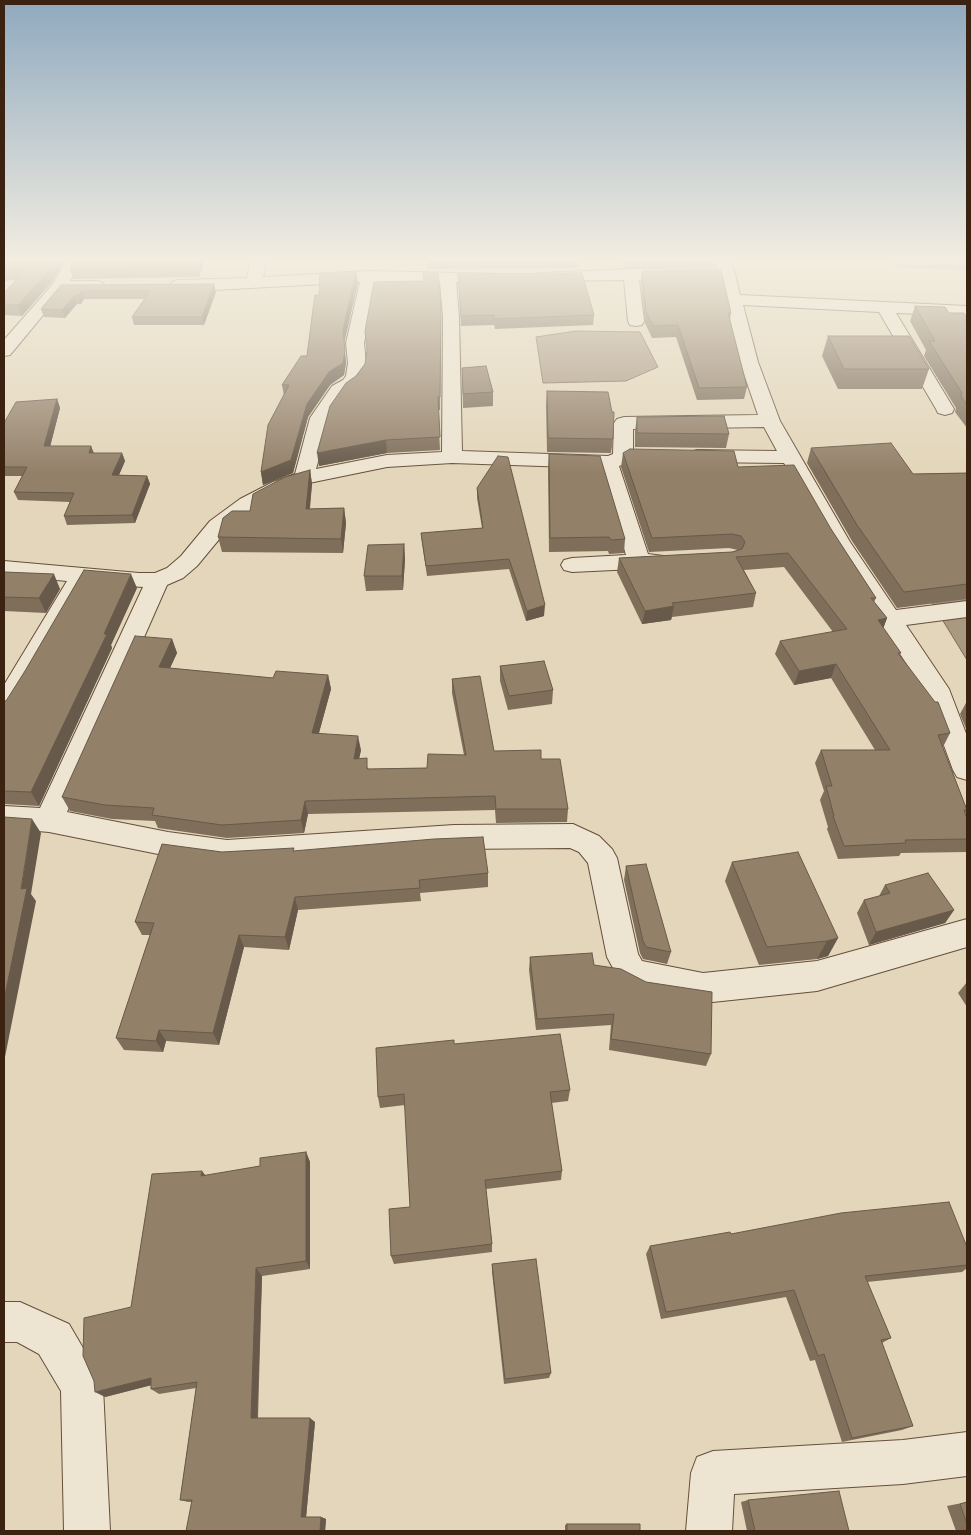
<!DOCTYPE html>
<html>
<head>
<meta charset="utf-8">
<style>
  body { margin:0 }
  #map { position:relative; width:971px; height:1535px; overflow:hidden; background:#e3d6ba; font-family:"Sorts Mill Goudy",serif }
  canvas { display:block }
  .frame { position:absolute; inset:0; border:5px solid #3c2211; pointer-events:none }
</style>
</head>
<body>
<div id="map">
<canvas width="971" height="1535"></canvas>
<div class="frame"></div>
</div>
<script>
const g = document.querySelector('canvas').getContext('2d');
g.lineJoin = 'round';
function fillPath(path, color) { g.fillStyle = color; g.fill(path, 'evenodd'); }
const poly = rows => new Path2D(rows.map(r => 'M' + r).join(''));
function trace(path, color, width, dash) { g.strokeStyle = color; g.lineWidth = width; g.lineCap = dash ? 'butt' : 'round'; g.setLineDash(dash || []); g.stroke(path); }
const water = poly([
  [885,258,967,258,967,269,900,267,885,258],
  [576,331,640,332,658,367,626,381,543,383,536,337,576,331],
  [967,593,967,660,929,598,967,593]
]);
const street = poly([
  [68,258,84,258,70,281,97,281,103,283,105,286,103,289,97,291,63,291,10,355,4,356,4,340,53,284,68,258],
  [251,258,267,258,263,277,369,271,500,274,502,277,500,280,494,282,456,282,459,317,462,451,608,456,613,454,614,423,617,419,624,417,758,415,740,362,720,279,639,280,644,321,642,325,636,326,630,325,628,321,624,280,545,281,539,279,537,276,539,273,631,269,718,269,715,258,731,258,740,295,967,306,967,316,896,313,954,409,952,413,945,415,938,413,936,409,879,312,743,305,758,362,780,421,850,542,896,610,967,601,967,617,906,625,949,689,967,736,967,780,957,777,953,770,924,691,828,542,784,463,697,462,690,460,687,456,690,452,697,450,777,451,764,427,633,429,633,455,625,464,619,466,648,554,663,556,666,561,663,566,655,568,572,572,564,570,561,565,564,560,572,558,626,555,600,468,452,463,387,467,309,483,287,490,254,507,226,531,197,566,183,578,167,585,67,812,168,832,227,840,454,825,573,824,599,836,612,849,617,858,638,954,642,961,703,973,817,961,967,919,967,947,817,991,703,1003,643,992,620,981,607,957,588,863,579,852,570,848,454,849,227,864,168,856,49,832,4,828,4,806,40,808,143,587,89,583,13,713,4,715,4,685,67,581,4,575,4,561,139,573,155,573,167,568,181,556,210,521,240,499,273,482,295,474,310,418,332,386,343,380,346,376,348,363,346,343,360,282,214,290,178,290,172,288,170,285,172,282,178,280,247,278,251,258],
  [376,282,440,282,443,317,442,452,387,455,316,469,330,418,346,394,356,388,364,376,366,363,364,343,376,282],
  [4,1302,20,1302,69,1324,97,1372,103,1387,110,1531,64,1531,61,1391,39,1354,17,1342,4,1342,4,1302],
  [967,1432,967,1476,903,1484,734,1494,732,1531,686,1531,691,1473,697,1457,713,1451,903,1440,967,1432]
]);
const wall = poly([
  [4,258,67,258,51,283,22,316,4,315,4,293,16,280,4,281],
  [206,258,199,277,73,279,70,268],
  [427,258,578,258,577,268,427,269],
  [621,258,717,258,716,267,624,268],
  [356,271,358,283,344,343,346,363,344,375,330,385,308,417,293,473,263,485,261,472,284,396,282,385,307,356,319,295],
  [642,271,731,313,730,320,747,387,744,399,697,400,676,337,652,338,645,323,641,282],
  [458,274,594,315,593,325,495,329,494,325,461,326],
  [61,285,216,292,204,325,134,325,132,317,145,299,84,299,81,304,77,304,65,318,44,317,41,309],
  [915,306,949,313,967,318,967,428,955,412,956,408,924,356,926,350,910,321],
  [441,317,440,410,438,410,440,450,387,453,319,466,356,376,365,364],
  [828,336,929,369,922,389,838,389,822,356],
  [462,368,493,392,493,406,463,408],
  [547,391,613,439,611,453,547,452,546,405],
  [57,399,60,408,50,446,91,446,94,453,122,453,125,461,119,475,147,476,150,484,135,523,67,525,64,516,70,502,18,500,14,492,22,476,4,476,4,423],
  [637,417,729,434,726,448,635,447,635,431],
  [811,448,913,474,967,473,967,600,967,599,897,608,852,541,807,463],
  [623,453,738,467,831,529,876,598,874,602,887,618,883,628,950,733,943,747,967,810,965,814,967,819,967,852,901,853,899,856,838,859,827,829,828,827,820,800,824,791,815,763,821,750,875,750,831,678,794,685,775,654,780,641,833,632,784,567,744,570,756,593,753,607,672,617,671,620,642,624,617,572,619,558,732,552,738,550,729,548,649,552,621,467],
  [549,454,625,539,624,553,609,554,608,551,549,552,548,468],
  [310,470,312,484,310,509,344,508,346,523,343,553,222,552,218,537,250,511],
  [477,488,544,616,526,621,509,569,427,576,422,543,421,533,482,528,477,498],
  [404,544,405,559,403,590,366,591,364,576],
  [4,572,60,589,46,613,4,611],
  [137,588,111,645,112,648,39,806,4,804,4,701,6,701],
  [172,639,177,653,170,668,273,678,328,675,331,689,319,733,361,750,359,759,369,769,427,768,464,755,452,693,452,679,494,751,541,759,568,809,567,822,496,823,495,810,308,814,304,833,227,838,158,828,155,821,112,819,70,811,62,797],
  [500,666,553,690,552,704,508,710,500,681],
  [967,701,967,731,960,714],
  [295,851,488,873,488,887,420,893,421,901,298,910,289,950,244,947,219,1045,166,1041,163,1052,124,1050,116,1038,150,935,142,935,135,922,222,852],
  [732,862,838,938,828,956,817,959,759,965,725,881],
  [626,866,671,952,667,964,643,959,640,953,624,880],
  [885,885,954,910,945,923,869,945,857,913,864,900,879,896],
  [530,957,594,965,646,982,711,1054,706,1066,609,1050,611,1025,536,1030,529,970],
  [967,982,967,1007,958,993],
  [454,1044,570,1090,568,1101,551,1103,562,1171,561,1180,486,1189,492,1244,492,1252,394,1264,391,1256,410,1207,405,1105,380,1108,378,1097],
  [306,1152,310,1162,310,1269,262,1276,258,1418,315,1422,306,1517,321,1517,326,1519,325,1531,186,1531,192,1502,188,1502,180,1500,196,1388,159,1394,151,1389,151,1385,105,1397,131,1307,206,1176,260,1166],
  [731,1234,967,1247,967,1268,962,1272,867,1282,891,1338,882,1343,913,1426,902,1430,842,1442,815,1360,810,1361,786,1297,661,1319,646,1254,650,1246],
  [492,1264,551,1373,549,1378,504,1384,492,1272],
  [748,1500,849,1531,747,1531,741,1502],
  [967,1502,967,1531,956,1531,947,1506],
  [567,1524,640,1531,565,1531,565,1525]
]);
const shadedWall = poly([
  [57,258,67,258,51,283,22,316,18,305],
  [200,258,206,258,199,277,196,266],
  [356,271,358,283,344,343,346,363,344,375,330,385,308,417,293,473,263,485,261,472,307,404,343,330],
  [214,284,216,292,204,325,202,317],
  [82,291,84,299,81,304,78,296],
  [74,296,77,304,65,318,62,310],
  [57,399,60,408,48,455,44,446],
  [386,440,387,453,319,466,317,453],
  [91,446,94,455,89,453],
  [122,453,125,461,115,484,112,475],
  [310,470,312,484,308,523,306,509],
  [147,476,150,484,135,523,132,515],
  [344,508,346,523,343,553,341,539],
  [404,544,405,559,403,590,402,576],
  [54,574,60,589,46,613,39,598],
  [131,574,137,588,111,645,112,648,39,806,31,792],
  [545,605,544,616,526,621,527,611],
  [674,606,671,620,642,624,645,611],
  [887,618,882,632,878,620],
  [172,639,177,653,164,681,159,667],
  [836,664,831,678,794,685,799,671],
  [328,675,331,689,315,747,312,733],
  [358,736,361,750,356,772,354,759],
  [305,801,308,814,304,833,301,820],
  [32,819,41,833,31,894,36,901,4,1062,4,1000],
  [295,897,298,910,289,950,285,937],
  [954,910,945,923,869,945,876,932],
  [239,935,244,947,219,1045,213,1033],
  [838,938,828,956,817,959,827,941],
  [159,1030,166,1041,163,1052,156,1041],
  [306,1152,310,1162,310,1269,306,1261],
  [202,1171,209,1180,201,1176],
  [256,1268,262,1276,257,1423,251,1418],
  [151,1378,160,1383,105,1397,95,1392],
  [310,1418,315,1422,306,1518,301,1517],
  [321,1517,326,1519,325,1531,320,1531]
]);
const building = poly([
  [4,258,57,258,48,272,18,305,4,305,4,293,26,269,4,270,4,258],
  [76,258,200,258,196,266,70,268,76,258],
  [624,258,717,258,625,259,624,258],
  [721,270,731,313,728,313,747,387,699,388,678,325,653,326,646,312,642,271,721,270],
  [356,271,343,330,345,351,343,363,329,372,307,404,291,460,261,472,268,425,289,385,282,385,301,356,307,356,313,309,315,295,319,295,320,273,356,271],
  [423,272,438,272,441,305,440,397,438,397,440,437,386,440,317,453,330,406,346,383,356,376,365,364,367,350,365,331,374,282,424,281,423,272],
  [582,273,594,315,495,319,494,315,461,316,458,274,582,273],
  [214,284,202,317,132,317,150,291,82,291,78,296,74,296,62,310,41,309,61,285,214,284],
  [915,306,945,307,949,313,964,313,967,318,967,405,961,396,962,393,929,341,935,341,915,306],
  [828,336,909,336,929,369,844,369,828,336],
  [486,366,493,392,463,394,462,368,486,366],
  [547,391,608,392,612,412,614,412,613,439,548,438,547,391],
  [57,399,44,446,91,446,89,453,122,453,112,475,147,476,132,515,64,516,74,493,14,492,27,467,4,467,4,423,16,402,57,399],
  [724,416,729,434,637,433,637,417,724,416],
  [891,443,913,474,967,473,967,584,904,592,857,525,811,448,891,443],
  [630,449,734,451,738,467,794,465,831,529,876,598,871,598,887,618,878,620,901,653,898,653,935,702,938,702,950,733,938,735,967,810,964,810,967,819,967,839,905,840,906,843,844,846,833,816,834,816,826,786,832,786,821,750,890,750,836,664,799,671,780,641,847,629,788,553,736,557,756,593,672,603,674,606,645,611,619,558,732,552,742,549,745,542,741,536,732,534,652,538,623,453,630,449],
  [549,454,600,456,625,539,611,540,609,537,550,538,549,454],
  [498,456,508,457,545,605,527,611,509,559,426,566,421,533,483,528,477,488,498,456],
  [310,470,306,509,344,508,341,539,218,537,223,518,232,511,250,511,253,494,285,477,310,470],
  [404,544,402,576,364,576,368,545,404,544],
  [84,570,131,574,104,634,107,634,31,792,4,791,4,701,6,701,25,671,84,570],
  [4,572,54,574,39,598,4,597,4,572],
  [135,636,172,639,159,667,273,678,276,671,328,675,312,733,358,736,354,759,367,758,367,769,427,768,428,754,466,755,452,679,480,676,494,751,541,750,541,759,560,759,568,809,496,809,495,796,305,801,301,820,222,825,152,815,154,808,105,805,62,797,135,636],
  [544,661,553,690,509,696,500,666,544,661],
  [4,817,32,819,21,889,27,888,4,1000,4,817],
  [483,837,488,873,419,880,420,888,295,897,285,937,239,935,213,1033,159,1030,156,1041,116,1038,154,923,135,922,162,844,222,852,294,848,293,851,434,839,483,837],
  [798,852,838,938,827,941,767,947,732,862,798,852],
  [646,864,671,952,646,947,643,941,626,866,646,864],
  [928,873,954,910,876,932,864,900,890,893,885,885,928,873],
  [592,953,594,965,621,969,646,982,712,992,711,1054,611,1039,614,1014,537,1019,530,957,592,953],
  [560,1034,570,1090,550,1092,562,1171,485,1180,492,1244,391,1256,389,1209,410,1207,404,1094,378,1097,376,1048,454,1040,454,1044,560,1034],
  [306,1152,306,1261,256,1268,251,1418,310,1418,301,1517,321,1517,320,1531,186,1531,192,1500,180,1500,197,1382,151,1389,151,1378,95,1392,94,1381,83,1356,84,1318,131,1307,152,1174,202,1171,201,1176,260,1166,260,1158,306,1152],
  [949,1202,967,1247,967,1265,865,1276,891,1338,881,1340,913,1426,852,1438,824,1354,818,1356,794,1290,666,1312,650,1246,730,1232,731,1234,841,1213,949,1202],
  [536,1259,551,1373,505,1379,492,1264,536,1259],
  [839,1491,849,1531,755,1531,748,1500,839,1491],
  [967,1502,967,1524,960,1504,967,1502],
  [567,1524,640,1524,640,1531,567,1531,567,1524]
]);
fillPath(water, '#aa9981');
trace(water, '#7e6954', 1);
trace(street, '#664f3b', 2);
fillPath(street, '#ede4d2');
fillPath(wall, '#7e6e5a');
fillPath(shadedWall, '#675a4a');
fillPath(building, '#938069');
trace(building, '#675a4a', 1);
const sky = g.createLinearGradient(0, 0, 0, 473);
sky.addColorStop(0, '#8fa9bf');
sky.addColorStop(0.55, '#f2ede0');
sky.addColorStop(1, '#f2ede000');
g.fillStyle = sky;
g.fillRect(0, 0, 971, 473);
</script>
</body>
</html>
